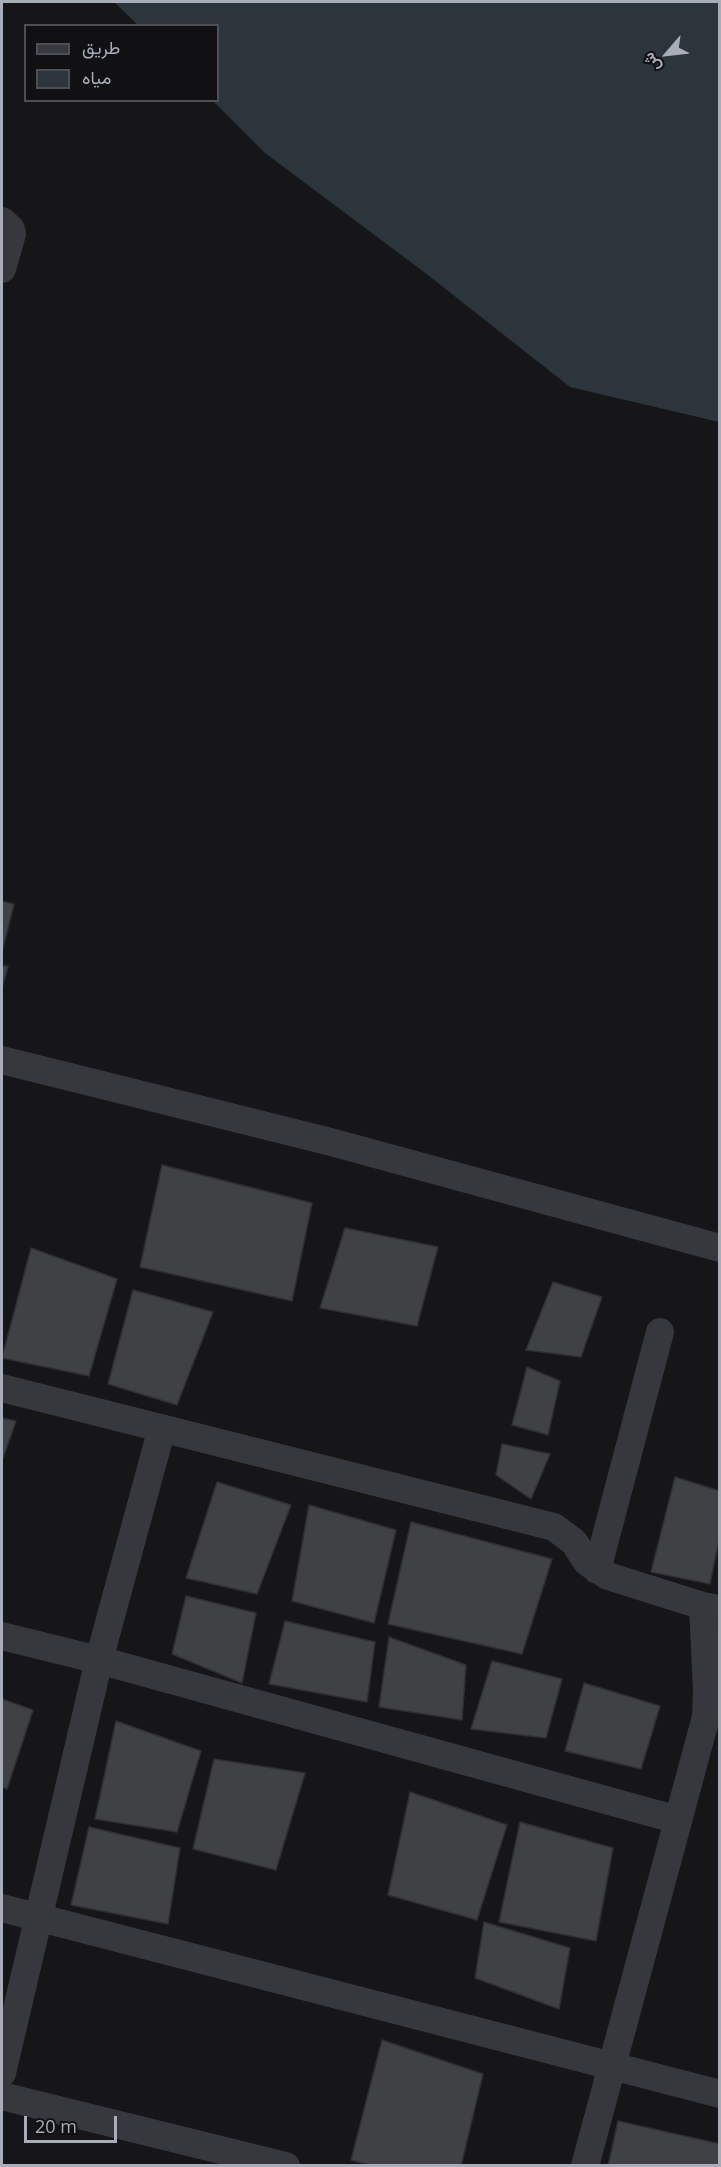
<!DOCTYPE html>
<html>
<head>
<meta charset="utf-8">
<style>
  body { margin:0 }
  #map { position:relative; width:721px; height:2167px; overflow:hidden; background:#161618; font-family:"Open Sans",Vazirmatn,sans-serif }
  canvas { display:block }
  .frame { position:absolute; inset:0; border:3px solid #a8adb8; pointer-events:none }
  .legend { position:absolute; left:24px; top:24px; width:195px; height:78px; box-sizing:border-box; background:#111113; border:2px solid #4d4f55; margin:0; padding:8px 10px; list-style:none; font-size:18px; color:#a8adb8 }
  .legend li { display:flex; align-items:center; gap:12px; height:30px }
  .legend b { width:30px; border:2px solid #4d4f55 }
  .north { position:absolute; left:637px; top:24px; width:60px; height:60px; -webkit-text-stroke:4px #111113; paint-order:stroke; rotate:242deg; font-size:16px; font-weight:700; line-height:24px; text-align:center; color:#a8adb8 }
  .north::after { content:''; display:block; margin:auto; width:21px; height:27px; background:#a8adb8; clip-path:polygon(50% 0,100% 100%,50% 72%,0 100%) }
  .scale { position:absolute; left:24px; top:2116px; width:93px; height:27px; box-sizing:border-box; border:3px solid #a8adb8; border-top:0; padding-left:8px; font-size:18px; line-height:21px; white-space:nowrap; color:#a8adb8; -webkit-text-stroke:4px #111113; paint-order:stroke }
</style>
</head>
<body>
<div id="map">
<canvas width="721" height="2167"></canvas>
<div class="frame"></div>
<ul class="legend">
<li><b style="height:8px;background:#37383d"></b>طريق</li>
<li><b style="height:16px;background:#2c353c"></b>مياه</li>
</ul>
<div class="north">ش</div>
<div class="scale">20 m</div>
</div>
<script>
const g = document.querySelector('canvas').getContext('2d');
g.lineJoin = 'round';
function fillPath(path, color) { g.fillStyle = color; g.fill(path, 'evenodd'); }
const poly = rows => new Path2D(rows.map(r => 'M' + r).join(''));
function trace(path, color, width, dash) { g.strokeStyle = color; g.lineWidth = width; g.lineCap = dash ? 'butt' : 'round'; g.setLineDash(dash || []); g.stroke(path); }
const water = poly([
  [114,2,719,2,719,422,570,387,424,272,265,153,213,101,218,100,218,26,138,25]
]);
const building = poly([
  [2,901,14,904,2,952,2,901],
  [2,966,8,966,2,988,2,966],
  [162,1165,312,1203,292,1301,140,1267,162,1165],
  [345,1228,438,1247,417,1326,320,1308,345,1228],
  [31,1248,117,1279,89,1376,2,1358,31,1248],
  [553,1282,602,1297,581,1357,526,1350,553,1282],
  [133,1290,213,1312,177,1405,108,1384,133,1290],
  [527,1367,560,1381,548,1435,512,1425,527,1367],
  [2,1418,16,1421,2,1461,2,1418],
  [502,1444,550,1454,531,1499,496,1475,502,1444],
  [675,1477,720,1491,720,1535,710,1584,651,1572,675,1477],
  [217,1482,291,1505,257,1594,186,1578,217,1482],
  [309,1505,396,1530,374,1623,292,1601,309,1505],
  [411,1522,552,1559,522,1654,388,1624,411,1522],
  [186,1596,256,1613,242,1683,172,1654,186,1596],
  [285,1621,375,1642,367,1702,269,1684,285,1621],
  [389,1637,466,1665,462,1720,379,1707,389,1637],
  [492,1661,562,1679,546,1738,471,1729,492,1661],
  [584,1683,660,1706,641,1769,565,1751,584,1683],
  [2,1699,33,1710,7,1789,2,1787,2,1699],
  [116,1721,201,1751,177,1832,95,1819,116,1721],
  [214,1759,305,1773,276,1870,193,1849,214,1759],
  [410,1792,507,1825,477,1920,388,1895,410,1792],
  [520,1822,613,1848,596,1941,499,1922,520,1822],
  [89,1827,180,1848,168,1924,71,1905,89,1827],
  [484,1922,570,1948,559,2009,475,1978,484,1922],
  [382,2040,483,2074,461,2166,373,2166,351,2160,382,2040],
  [618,2121,720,2144,720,2166,608,2166,618,2121]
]);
const street = poly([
  [2,221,11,229,12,234,2,269],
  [2,1060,331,1142,720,1248],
  [2,1388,554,1527,574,1542,587,1562,608,1576,703,1606,720,1609],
  [597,1570,660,1332],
  [2,1636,99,1660,678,1820],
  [2,1908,720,2094],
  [2,2073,99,1660,162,1428],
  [2,2096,286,2166],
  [585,2166,706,1717,707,1691,703,1606]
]);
fillPath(water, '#2c353c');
fillPath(building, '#404145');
trace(building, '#303034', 1.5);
trace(street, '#37383d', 28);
</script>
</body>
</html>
